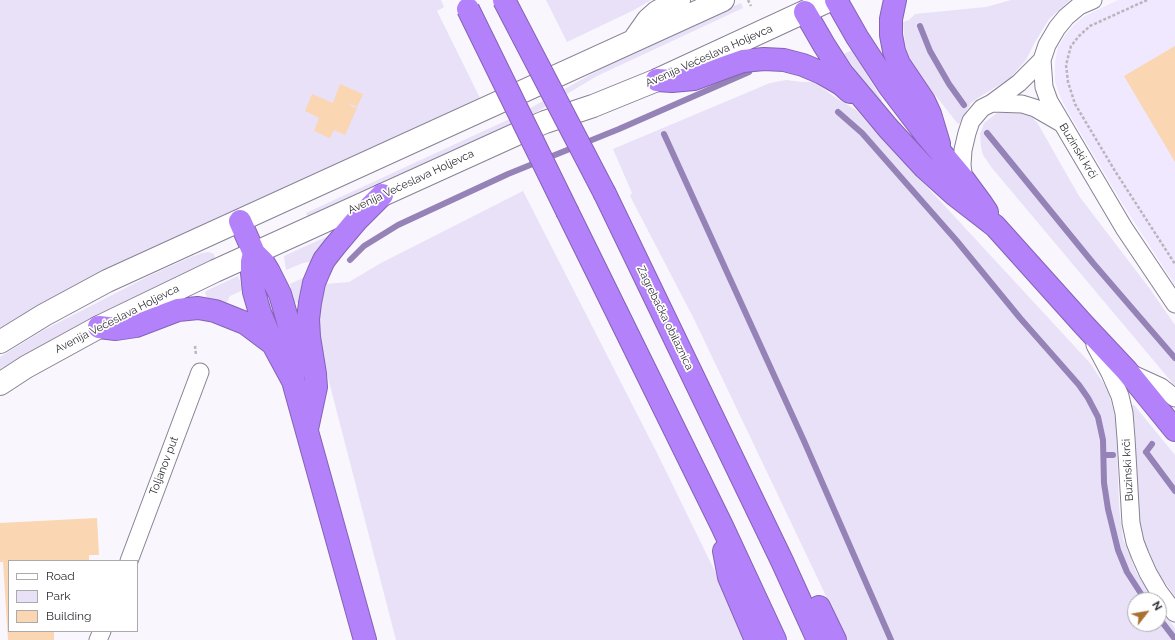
<!DOCTYPE html>
<html>
<head>
<meta charset="utf-8">
<style>
  body { margin:0 }
  #map { position:relative; width:1175px; height:640px; overflow:hidden; background:#f9f6fe; font-family:Raleway,sans-serif }
  canvas { display:block }
  .legend { position:absolute; left:8px; top:560px; width:130px; height:72px; box-sizing:border-box; background:#fff; border:1px solid #ababad; margin:0; padding:5px 7px; list-style:none; font-size:12px; color:#2e2c33 }
  .legend li { display:flex; align-items:center; gap:8px; height:20px }
  .legend b { width:20px; border:1px solid #ababad }
  .north { position:absolute; left:1127px; top:592px; width:40px; height:40px; box-sizing:border-box; background:#fff; border:1px solid #ababad; border-radius:50%; rotate:59deg; font-size:11px; font-weight:700; line-height:16px; text-align:center; color:#2e2c33 }
  .north::after { content:''; display:block; margin:auto; width:14px; height:18px; background:#aa7130; clip-path:polygon(50% 0,100% 100%,50% 72%,0 100%) }
</style>
</head>
<body>
<div id="map">
<canvas width="1175" height="640"></canvas>
<ul class="legend">
<li><b style="height:5px;background:#fff"></b>Road</li>
<li><b style="height:11px;background:#e8e1f7"></b>Park</li>
<li><b style="height:11px;background:#fad6b2"></b>Building</li>
</ul>
<div class="north">N</div>
</div>
<script>
const g = document.querySelector('canvas').getContext('2d');
g.lineJoin = 'round';
function fillPath(path, color) { g.fillStyle = color; g.fill(path, 'evenodd'); }
const poly = rows => new Path2D(rows.map(r => 'M' + r).join(''));
function trace(path, color, width, dash) { g.strokeStyle = color; g.lineWidth = width; g.lineCap = dash ? 'butt' : 'round'; g.setLineDash(dash || []); g.stroke(path); }
function write(font, color, halo, rows, align = 'center') {
  g.font = font + ' Raleway,sans-serif'; g.lineWidth = 3.5; g.setLineDash([]); g.textBaseline = 'middle'; g.strokeStyle = halo; g.fillStyle = color; for (const [text, x, y, turn = 0] of rows) {
    g.save(); g.translate(x, y); g.rotate((+turn || 0) * Math.PI / 180); g.textAlign = isNaN(turn) ? turn : align; if (halo) g.strokeText(text, 0, 0); g.fillText(text, 0, 0); g.restore();
  }
}
const built = poly([
  [1118,0,1175,0,1175,285,1122,203,1067,110,1060,96,1055,81,1055,63,1058,47,1067,33,1075,24,1085,16]
]);
const green = poly([
  [0,0,441,0,444,7,437,11,480,98,438,120,357,157,353,156,313,175,0,331],
  [546,0,651,0,634,10,567,42],
  [1011,0,1070,0,1049,19,1035,42,1026,60,1009,79,981,96,971,103,960,123,958,124,921,77,909,58,905,43,903,22,909,20,915,14,986,7],
  [741,3,743,8,597,76,535,113,308,218,306,213,516,116,617,60],
  [852,50,882,100,879,104,844,54],
  [786,80,802,82,815,82,833,96,856,110,1090,363,1108,390,1116,421,1119,507,1123,539,1137,574,1154,600,1135,600,1135,624,1159,624,1159,607,1175,628,1175,640,847,640,694,319,630,196,632,193,613,149,770,83],
  [1008,111,1020,111,1032,117,1038,124,1079,196,1150,289,1175,325,1175,386,992,168,983,155,981,147,980,134,984,123,997,113],
  [523,191,658,455,726,594,745,640,396,640,319,343,320,314,325,284,349,282,381,263],
  [326,237,328,238,315,263,309,262,303,263,286,270,284,257,286,255],
  [209,252,214,254,215,259,93,317,56,337,0,371,0,357,44,330,151,275,191,257,202,253],
  [238,276,243,290,230,296,226,304,208,298,206,296,205,292,208,290],
  [307,276,299,302,295,303,294,301,290,284],
  [1131,405,1134,405,1175,455,1175,596,1160,576,1151,561,1143,542,1138,520,1135,428]
]);
const stream = poly([
  [920,26,930,51,949,84,964,105],
  [838,112,862,133,956,240,1020,318,1079,385,1088,398,1098,417,1103,440,1104,483,1108,509,1118,550,1127,572,1145,600],
  [987,133,1093,263,1175,358],
  [664,134,804,441,891,640],
  [350,260,364,246,398,225,508,174,619,129,749,72],
  [1146,452,1175,491],
  [1146,452,1152,444],
  [1104,455,1113,455],
  [1159,618,1175,639]
]);
const building = poly([
  [1175,46,1175,162,1124,76],
  [340,84,363,94,357,107,351,104,350,106,357,108,345,135,334,130,330,138,314,131,319,118,305,111,312,94,333,103],
  [97,518,99,555,89,555,89,561,9,561,9,631,54,631,54,640,8,640,3,562,0,562,0,523]
]);
const path = poly([
  [748,0,751,6],
  [1147,0,1090,26,1079,36,1071,46,1066,65,1068,82,1075,104,1115,171,1175,264],
  [195,346,196,355]
]);
const minor = poly([
  [1093,0,1079,6,1066,17,1057,28,1047,45,1042,60,1044,87,1049,101,1124,228,1175,304],
  [992,103,1022,104,1035,108,1061,123],
  [964,180,962,165,963,150,967,133,971,121,982,108,992,103,1019,83,1042,60],
  [1095,345,1110,373,1120,396,1124,413,1126,438,1131,523,1135,542,1140,555,1148,573,1159,592,1175,613],
  [1128,372,1161,387,1175,398],
  [129,561,200,372],
  [98,640,102,631]
]);
const secondary = poly([
  [636,37,648,20,657,12,679,0],
  [0,342,44,315,107,281,723,0],
  [0,384,26,367,99,327,215,271,519,133,545,122,593,106,657,80,830,0]
]);
const motorway = poly([
  [836,0,857,37,889,86,927,136,964,180,981,203,987,212],
  [895,0,891,19,891,35,894,51,899,64,924,101,930,114,939,144],
  [805,12,824,45,842,73,888,128,924,167,955,195,995,226,1083,324,1127,371,1175,430],
  [657,80,672,81,694,79,726,67,743,61,764,59,784,60,803,65,822,73,841,84,850,92],
  [605,194,782,561,818,640],
  [568,213,722,526,775,640],
  [240,221,254,253,263,262,269,272,280,294,289,325,292,344,293,378],
  [254,253,252,262,252,273,254,292,260,313,273,344,293,381,365,640],
  [99,327,116,329,136,326,178,310,198,308,215,311,245,323,273,344],
  [307,429,316,387,315,374,309,337,308,319,310,303,314,283,319,271,324,260,335,246,357,220,382,195],
  [724,551,729,577,756,640],
  [819,607,835,640]
]);
const motorwayBridge = poly([
  [504,0,605,194],
  [468,9,568,213]
]);
const streetNames = [
  ["Avenija Većeslava Holjevca",709,56,-24],
  ["Buzinski krči",1078,151,59],
  ["Avenija Većeslava Holjevca",411,182,-25],
  ["Zagrebačka obilaznica",665,318,64],
  ["Avenija Većeslava Holjevca",117,319,-27],
  ["Toljanov put",164,466,-69],
  ["Buzinski krči",1128,470,-93]
];
fillPath(built, '#efe8fe');
fillPath(green, '#e8e1f7');
trace(stream, '#9582b6', 6);
fillPath(building, '#fad6b2');
trace(minor, '#888294', 19);
trace(secondary, '#888294', 24);
trace(motorway, '#8463b4', 24);
trace(path, '#b8b5bd', 2.5, [3, 2]);
trace(minor, '#fff', 17);
trace(secondary, '#fff', 22);
trace(motorway, '#b381fa', 22);
trace(motorwayBridge, '#8463b4', 24, []);
trace(motorwayBridge, '#b381fa', 22);
write('11px', '#2e2c33', '#fff', streetNames);
</script>
</body>
</html>
